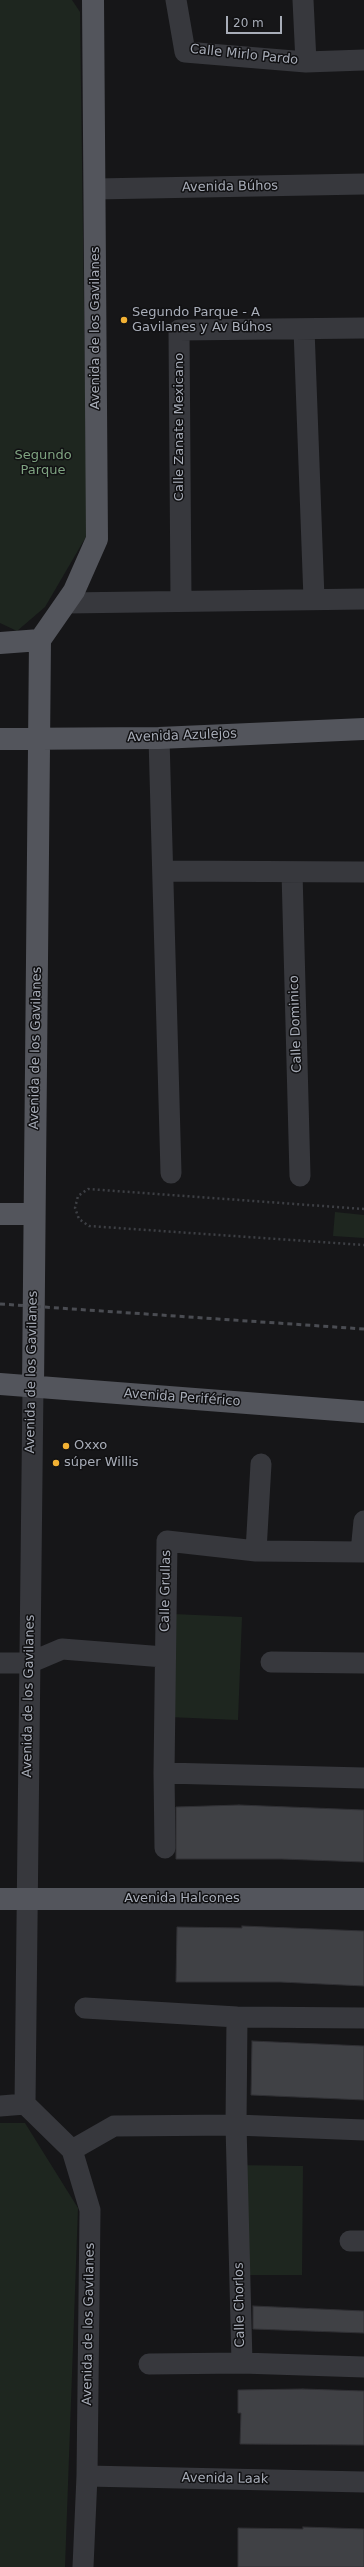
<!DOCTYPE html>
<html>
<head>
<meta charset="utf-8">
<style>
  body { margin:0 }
  #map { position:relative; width:364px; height:2567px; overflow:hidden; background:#161618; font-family:"DejaVu Sans",sans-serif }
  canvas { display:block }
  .scale { position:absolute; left:226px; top:16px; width:56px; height:18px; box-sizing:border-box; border:2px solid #a8adb8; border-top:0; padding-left:5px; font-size:12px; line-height:14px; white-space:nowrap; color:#a8adb8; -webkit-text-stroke:3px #111113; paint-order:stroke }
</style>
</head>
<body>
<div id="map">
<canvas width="364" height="2567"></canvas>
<div class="scale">20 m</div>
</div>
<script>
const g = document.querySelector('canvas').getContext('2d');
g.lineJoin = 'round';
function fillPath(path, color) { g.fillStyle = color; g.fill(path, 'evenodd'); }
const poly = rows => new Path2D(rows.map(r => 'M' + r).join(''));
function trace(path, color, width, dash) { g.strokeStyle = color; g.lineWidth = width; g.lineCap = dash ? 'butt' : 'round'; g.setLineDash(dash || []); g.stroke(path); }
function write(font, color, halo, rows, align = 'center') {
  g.font = font + ' "DejaVu Sans",sans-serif'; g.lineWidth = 3; g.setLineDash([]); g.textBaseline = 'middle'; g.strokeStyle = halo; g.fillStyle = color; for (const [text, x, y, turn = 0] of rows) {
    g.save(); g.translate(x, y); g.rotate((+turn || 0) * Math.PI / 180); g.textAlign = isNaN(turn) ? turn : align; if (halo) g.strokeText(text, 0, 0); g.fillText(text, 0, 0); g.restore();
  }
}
const green = poly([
  [0,0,72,0,80,12,87,535,45,607,17,631,0,623],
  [335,1212,364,1215,364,1238,333,1236],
  [173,1614,242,1617,238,1720,169,1717],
  [0,2123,25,2123,78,2208,65,2567,0,2567],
  [234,2165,303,2166,302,2275,235,2275]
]);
const building = poly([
  [239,1805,364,1810,364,1862,281,1859,176,1859,176,1807,239,1805],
  [242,1926,364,1931,364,1986,280,1982,176,1982,177,1927,242,1928,242,1926],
  [252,2041,364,2046,364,2100,251,2095,252,2041],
  [253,2306,364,2311,364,2333,253,2329,253,2306],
  [303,2389,364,2391,364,2445,240,2444,241,2413,238,2413,238,2390,303,2389],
  [303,2527,364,2529,364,2567,238,2567,238,2528,303,2529,303,2527]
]);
const path = poly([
  [364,1209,88,1189,78,1196,75,1208,79,1219,89,1226,364,1245]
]);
const minor = poly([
  [176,0,185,52,306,62,364,60],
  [303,0,306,62],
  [95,189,364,184],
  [304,329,314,599],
  [181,601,179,330,364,328],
  [66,603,364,599],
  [159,738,171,1173],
  [163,871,364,872],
  [292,872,300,1176],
  [33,1386,25,2104,72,2150,90,2210,87,2476,83,2567],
  [256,1551,261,1464],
  [361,1552,364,1521],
  [364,1552,256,1551,167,1541,164,1773,364,1778],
  [271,1662,364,1663],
  [0,1663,29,1663,62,1649,164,1657],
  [164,1773,165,1848],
  [85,2008,237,2017,364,2018],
  [237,2017,236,2125,242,2363],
  [0,2106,25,2104],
  [72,2150,114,2126,236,2125,364,2130],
  [350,2241,364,2241],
  [149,2364,242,2363,364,2367],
  [87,2476,364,2482]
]);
const major = poly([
  [0,643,40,640],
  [0,739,159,738,364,729],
  [0,1214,34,1214],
  [0,1384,364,1412],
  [33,1386,40,640,74,591,97,539,93,0],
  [0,1899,364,1899]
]);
const rail = poly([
  [0,1304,364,1329]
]);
const markers = [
  [124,320,4,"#f2b134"],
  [66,1446,4,"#f2b134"],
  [56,1463,4,"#f2b134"]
];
const streetNames = [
  ["Calle Mirlo Pardo",244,55,6],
  ["Avenida Búhos",230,187,-1],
  ["Avenida de los Gavilanes",96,328,-90],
  ["Calle Zanate Mexicano",180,427,-90],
  ["Avenida Azulejos",182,736,-2],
  ["Calle Dominico",296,1024,-92],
  ["Avenida de los Gavilanes",36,1048,-89],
  ["Avenida de los Gavilanes",32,1372,-89],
  ["Avenida Periférico",182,1398,4],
  ["Calle Grullas",166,1591,-89],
  ["Avenida de los Gavilanes",29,1696,-89],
  ["Avenida Halcones",182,1899],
  ["Calle Chorlos",240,2305,-91],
  ["Avenida de los Gavilanes",89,2324,-89],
  ["Avenida Laak",225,2479,1]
];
const poiNames = [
  ["Segundo Parque - A",132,313],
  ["Gavilanes y Av Búhos",132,328],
  ["Oxxo",74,1446],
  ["súper Willis",64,1463]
];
const parkNames = [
  ["Segundo",43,456],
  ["Parque",43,471]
];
fillPath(green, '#1e261f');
fillPath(building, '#404145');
trace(building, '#303034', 1);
trace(path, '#3d3f44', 2.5, [2, 3]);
trace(minor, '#37383d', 21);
trace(major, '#53555c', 22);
trace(rail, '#4a4c52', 3, [5, 4]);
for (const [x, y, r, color] of markers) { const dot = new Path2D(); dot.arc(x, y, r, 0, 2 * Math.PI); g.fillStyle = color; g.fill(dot); trace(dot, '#111113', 1.5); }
write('13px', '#a8adb8', '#111113', streetNames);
write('13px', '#a8adb8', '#111113', poiNames, 'left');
write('13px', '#7fa381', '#111113', parkNames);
</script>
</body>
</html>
